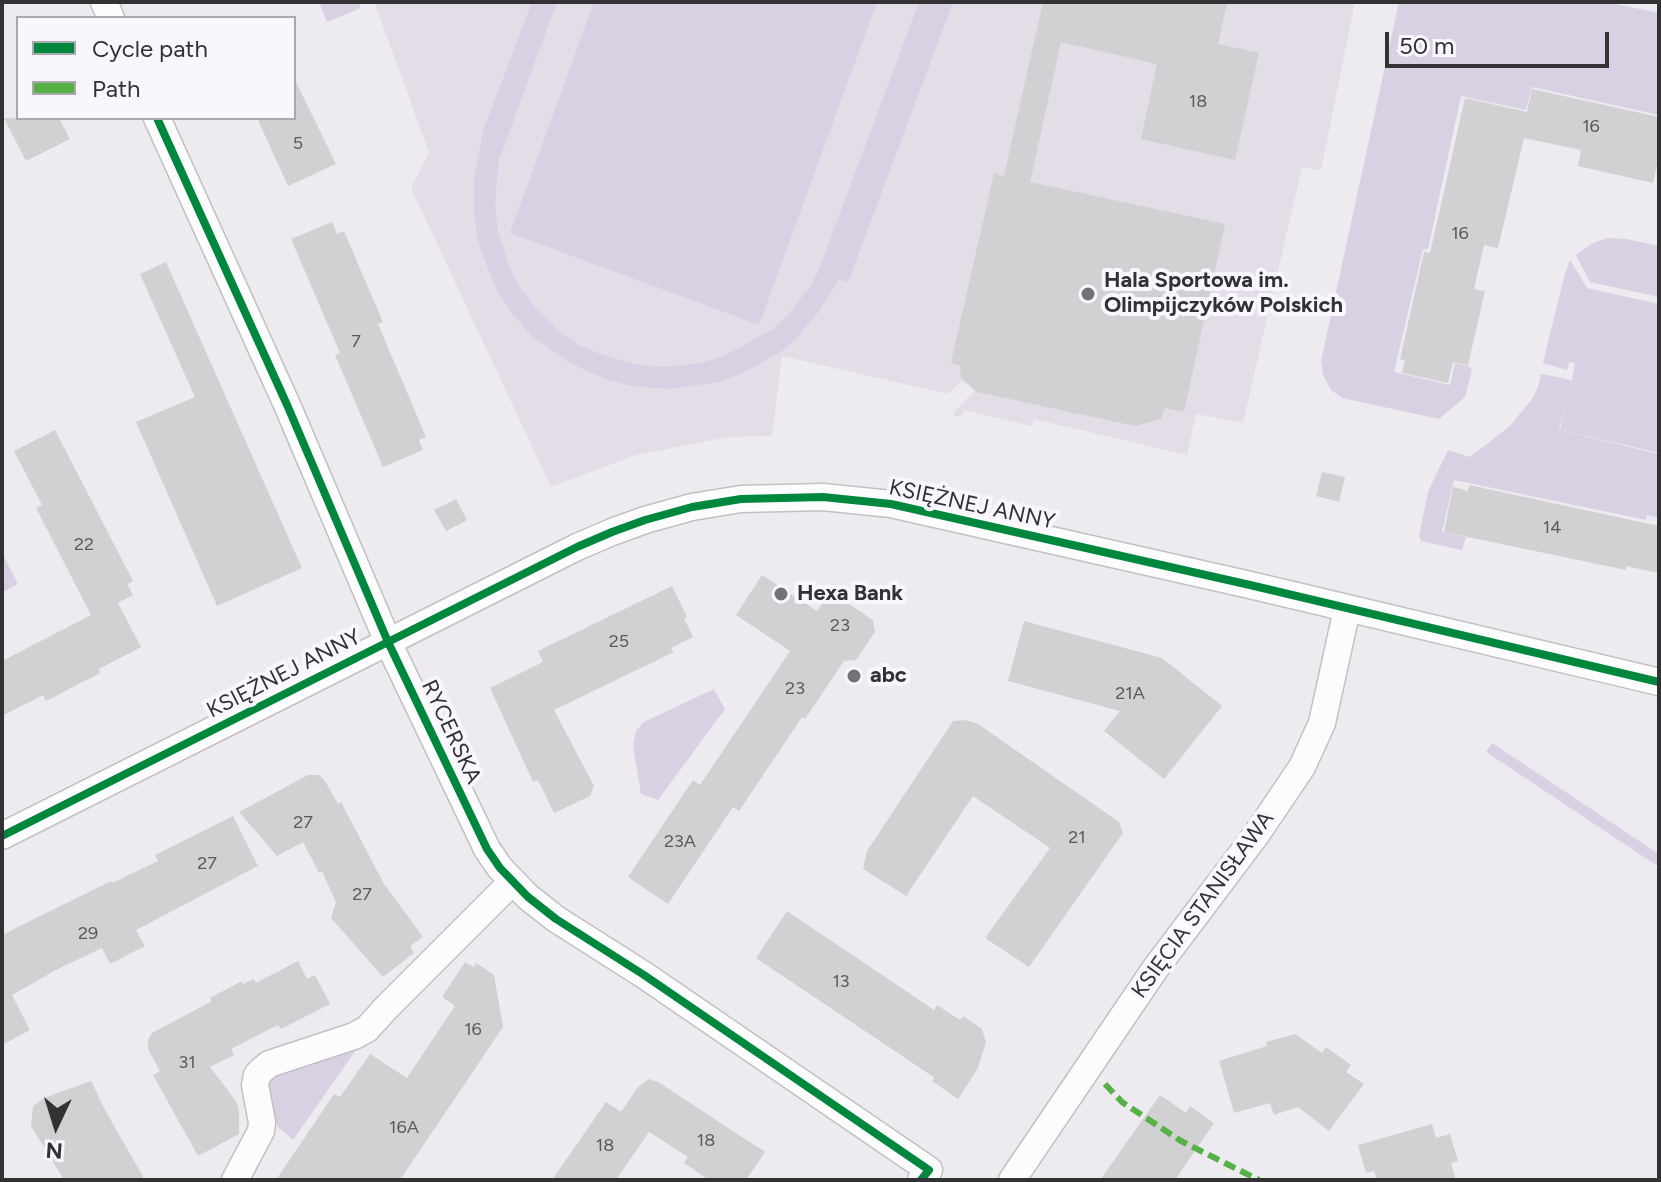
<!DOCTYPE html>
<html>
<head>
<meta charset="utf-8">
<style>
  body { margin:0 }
  #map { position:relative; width:1661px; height:1182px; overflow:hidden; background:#edebef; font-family:Figtree,sans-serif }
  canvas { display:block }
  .frame { position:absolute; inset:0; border:4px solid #323134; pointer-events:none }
  .legend { position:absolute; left:16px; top:16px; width:280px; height:104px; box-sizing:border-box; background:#faf6fe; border:2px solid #aaa7ad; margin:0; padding:10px 14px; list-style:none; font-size:24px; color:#323134 }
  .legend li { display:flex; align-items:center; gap:16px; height:40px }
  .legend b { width:40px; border:2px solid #aaa7ad }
  .north { position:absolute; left:16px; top:1086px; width:80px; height:80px; -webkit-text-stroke:6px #faf6fe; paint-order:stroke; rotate:184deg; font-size:22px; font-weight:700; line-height:32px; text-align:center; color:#323134 }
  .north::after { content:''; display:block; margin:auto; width:28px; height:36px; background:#323134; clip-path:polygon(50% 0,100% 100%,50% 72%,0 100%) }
  .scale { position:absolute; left:1385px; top:32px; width:224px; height:36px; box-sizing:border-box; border:4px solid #323134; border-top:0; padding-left:10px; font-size:24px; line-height:28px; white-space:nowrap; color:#323134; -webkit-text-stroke:6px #faf6fe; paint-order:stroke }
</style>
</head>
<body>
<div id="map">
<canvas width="1661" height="1182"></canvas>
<div class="frame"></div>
<ul class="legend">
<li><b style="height:10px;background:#00873e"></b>Cycle path</li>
<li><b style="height:10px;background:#56b246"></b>Path</li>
</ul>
<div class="north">N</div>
<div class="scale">50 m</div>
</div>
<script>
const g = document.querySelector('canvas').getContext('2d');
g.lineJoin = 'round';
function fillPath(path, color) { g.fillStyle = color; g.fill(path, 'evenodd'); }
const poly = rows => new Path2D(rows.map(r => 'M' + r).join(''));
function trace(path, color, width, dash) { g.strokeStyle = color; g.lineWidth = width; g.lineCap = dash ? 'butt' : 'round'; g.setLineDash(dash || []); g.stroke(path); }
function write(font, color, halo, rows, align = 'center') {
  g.font = font + ' Figtree,sans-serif'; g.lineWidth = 8; g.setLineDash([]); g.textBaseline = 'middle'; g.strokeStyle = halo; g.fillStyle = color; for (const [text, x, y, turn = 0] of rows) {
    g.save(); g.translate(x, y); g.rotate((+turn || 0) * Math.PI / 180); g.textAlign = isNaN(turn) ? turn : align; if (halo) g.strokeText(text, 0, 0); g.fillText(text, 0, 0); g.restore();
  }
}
const built = poly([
  [374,2,1355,2,1321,170,1302,167,1243,423,1196,414,1187,455,1034,419,1032,426,964,410,961,416,955,417,953,414,955,411,974,391,962,381,948,394,782,356,772,436,728,437,636,455,551,487,411,188,429,152]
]);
const green = poly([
  [319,2,359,2,361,8,327,22],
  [532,2,557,2,499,160,495,203,498,231,508,264,517,283,537,310,561,333,577,344,597,353,619,360,638,365,667,367,701,363,726,355,773,329,789,314,811,285,818,272,919,2,953,2,848,282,839,279,820,310,796,338,782,351,739,375,718,382,672,389,632,386,607,380,570,363,532,336,510,311,494,284,479,245,474,215,474,178,483,131],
  [594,2,877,2,759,325,510,233],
  [1399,2,1607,2,1659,13,1659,115,1532,87,1526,110,1461,96,1428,249,1423,249,1394,372,1450,385,1455,363,1469,366,1472,370,1465,397,1439,419,1342,398,1331,390,1323,375,1321,361],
  [1607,238,1626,239,1659,246,1659,297,1590,282,1576,255,1593,243],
  [1570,260,1587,288,1659,304,1659,453,1560,430,1565,405,1559,430,1659,454,1659,518,1647,515,1646,520,1454,480,1442,532,1466,537,1462,550,1421,541,1419,536,1428,492,1448,450,1470,457,1510,426,1532,399,1538,387,1541,374,1572,380,1575,363,1569,362,1567,370,1543,363,1564,277],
  [2,553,18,584,2,593],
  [714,689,725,709,658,800,641,794,633,746,636,731,644,722],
  [1492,743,1659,854,1659,867,1486,752],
  [344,1050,356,1050,293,1140,277,1126,268,1088,269,1079,272,1074]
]);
const building = poly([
  [1043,2,1227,2,1218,44,1259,53,1235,160,1141,139,1157,64,1061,42,1030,182,1225,224,1184,412,1165,408,1161,419,1135,426,977,392,960,376,961,366,951,363,994,173,1004,176],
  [294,78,336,164,288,186,257,118,294,118],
  [1532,89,1659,117,1659,156,1653,183,1578,166,1581,150,1524,138,1498,248,1484,245,1474,289,1485,291,1468,365,1453,362,1448,383,1402,373,1405,361,1400,359,1424,252,1430,253,1465,98,1527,112],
  [4,118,59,118,70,139,26,161],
  [332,222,337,234,344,231,383,322,378,324,426,437,419,440,423,450,383,467,335,355,340,353,291,239],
  [166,262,302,568,217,606,136,422,195,397,140,274],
  [55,430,133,581,127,584,133,595,118,603,141,647,99,669,100,673,46,701,43,695,2,716,2,661,91,615,36,508,42,505,14,451],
  [1322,472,1345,477,1339,502,1316,496],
  [1469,485,1659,526,1659,573,1626,566,1626,570,1444,532,1453,487,1468,491],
  [456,499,467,520,446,531,434,510],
  [762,575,817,611,826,598,837,596,873,620,875,632,856,660,844,661,805,719,802,717,739,811,733,807,668,904,628,877,693,780,700,785,790,651,736,615],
  [672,586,687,617,684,618,693,637,671,648,674,652,554,710,594,786,590,796,554,813,538,780,533,782,490,688,543,662,538,651],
  [1024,621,1162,658,1222,706,1164,779,1104,731,1120,711,1008,681],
  [965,720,978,724,1119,822,1123,833,1029,967,985,938,1050,848,973,796,906,896,863,869,867,851,953,721],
  [308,775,319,775,325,781,338,804,341,802,384,884,423,937,410,946,414,953,383,977,331,918,336,902,322,871,319,873,303,842,277,856,239,812],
  [233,816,258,866,136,930,145,946,110,964,102,948,56,970,12,995,30,1030,2,1045,2,935,111,881,112,883,158,861,155,855],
  [787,911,934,1010,937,1005,960,1020,963,1016,982,1029,986,1042,978,1068,958,1099,932,1081,935,1078,756,958],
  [298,961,307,979,315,975,330,1004,281,1029,278,1025,231,1049,234,1055,210,1067,236,1101,239,1109,239,1134,198,1156,153,1075,160,1071,148,1049,148,1040,152,1033,212,1001,210,998,242,981,243,984,254,979,256,983],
  [465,962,474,967,476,963,494,975,503,1027,400,1180,276,1180,334,1094,340,1097,370,1054,407,1078,455,1006,442,997],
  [1295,1034,1322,1053,1326,1047,1351,1065,1346,1072,1364,1084,1329,1131,1298,1107,1274,1115,1270,1103,1234,1113,1219,1061,1267,1046,1266,1042],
  [649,1079,658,1082,765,1152,746,1180,709,1180,684,1163,688,1157,649,1132,616,1180,552,1180,606,1102,621,1112,637,1088],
  [91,1081,105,1110,145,1180,64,1180,31,1126,33,1106,44,1098],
  [1160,1095,1186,1113,1190,1106,1214,1123,1175,1180,1100,1180],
  [1432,1124,1436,1138,1450,1134,1458,1161,1451,1163,1456,1180,1377,1180,1374,1171,1366,1173,1358,1145]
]);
const street = poly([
  [104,2,111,18],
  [157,118,288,407,388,642,487,849,500,868,528,897,556,919,644,975,929,1170,921,1180],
  [2,836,577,547,612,532,645,520,692,507,741,499,823,497,891,504,1250,585,1659,682],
  [235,1180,261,1131,262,1122,255,1085,257,1075,262,1070,269,1064,354,1036,367,1029,386,1008,512,882],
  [1012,1180,1155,969,1256,835,1302,767,1322,723,1347,609]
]);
const quiet = poly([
  [1105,1084,1122,1102,1181,1141,1259,1180]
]);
const cycleway = poly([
  [157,118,288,407,388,642,487,849,500,868,528,897,556,919,644,975,929,1170,921,1180],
  [2,836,577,547,612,532,645,520,692,507,741,499,823,497,891,504,1250,585,1659,682]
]);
const markers = [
  [1088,294,8,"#737275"],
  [781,594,8,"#737275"],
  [854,676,8,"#737275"]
];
const numberNames = [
  ["18",1198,102],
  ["16",1591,127],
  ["5",298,144],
  ["16",1460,234],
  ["7",356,342],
  ["14",1552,528],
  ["22",84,545],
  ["23",840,626],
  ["25",619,642],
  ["23",795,689],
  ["21A",1130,694],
  ["27",303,823],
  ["21",1077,838],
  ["23A",680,842],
  ["27",207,864],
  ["27",362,895],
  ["29",88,934],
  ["13",841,982],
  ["16",473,1030],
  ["31",187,1063],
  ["16A",404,1128],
  ["18",706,1141],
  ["18",605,1146]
];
const poiNames = [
  ["Hala Sportowa im.",1104,281],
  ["Olimpijczyków Polskich",1104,306],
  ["Hexa Bank",797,594],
  ["abc",870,676]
];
const streetNames = [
  ["KSIĘŻNEJ ANNY",972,505,12],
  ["KSIĘŻNEJ ANNY",284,674,-27],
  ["RYCERSKA",451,732,65],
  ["KSIĘCIA STANISŁAWA",1203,905,-54]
];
fillPath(built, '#e2dde7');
fillPath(green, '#dad0e4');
fillPath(building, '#d1d0d2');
trace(street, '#c2c0c3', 29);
trace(street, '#fcfcfd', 26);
trace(quiet, '#56b246', 6, [12, 6]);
trace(cycleway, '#00873e', 8);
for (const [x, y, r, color] of markers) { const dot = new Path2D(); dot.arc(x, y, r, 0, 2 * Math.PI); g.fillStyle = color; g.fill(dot); trace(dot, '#faf6fe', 3); }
write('18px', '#5a595c', null, numberNames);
write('bold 22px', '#323134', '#faf6fe', poiNames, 'left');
write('22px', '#323134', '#faf6fe', streetNames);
</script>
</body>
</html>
